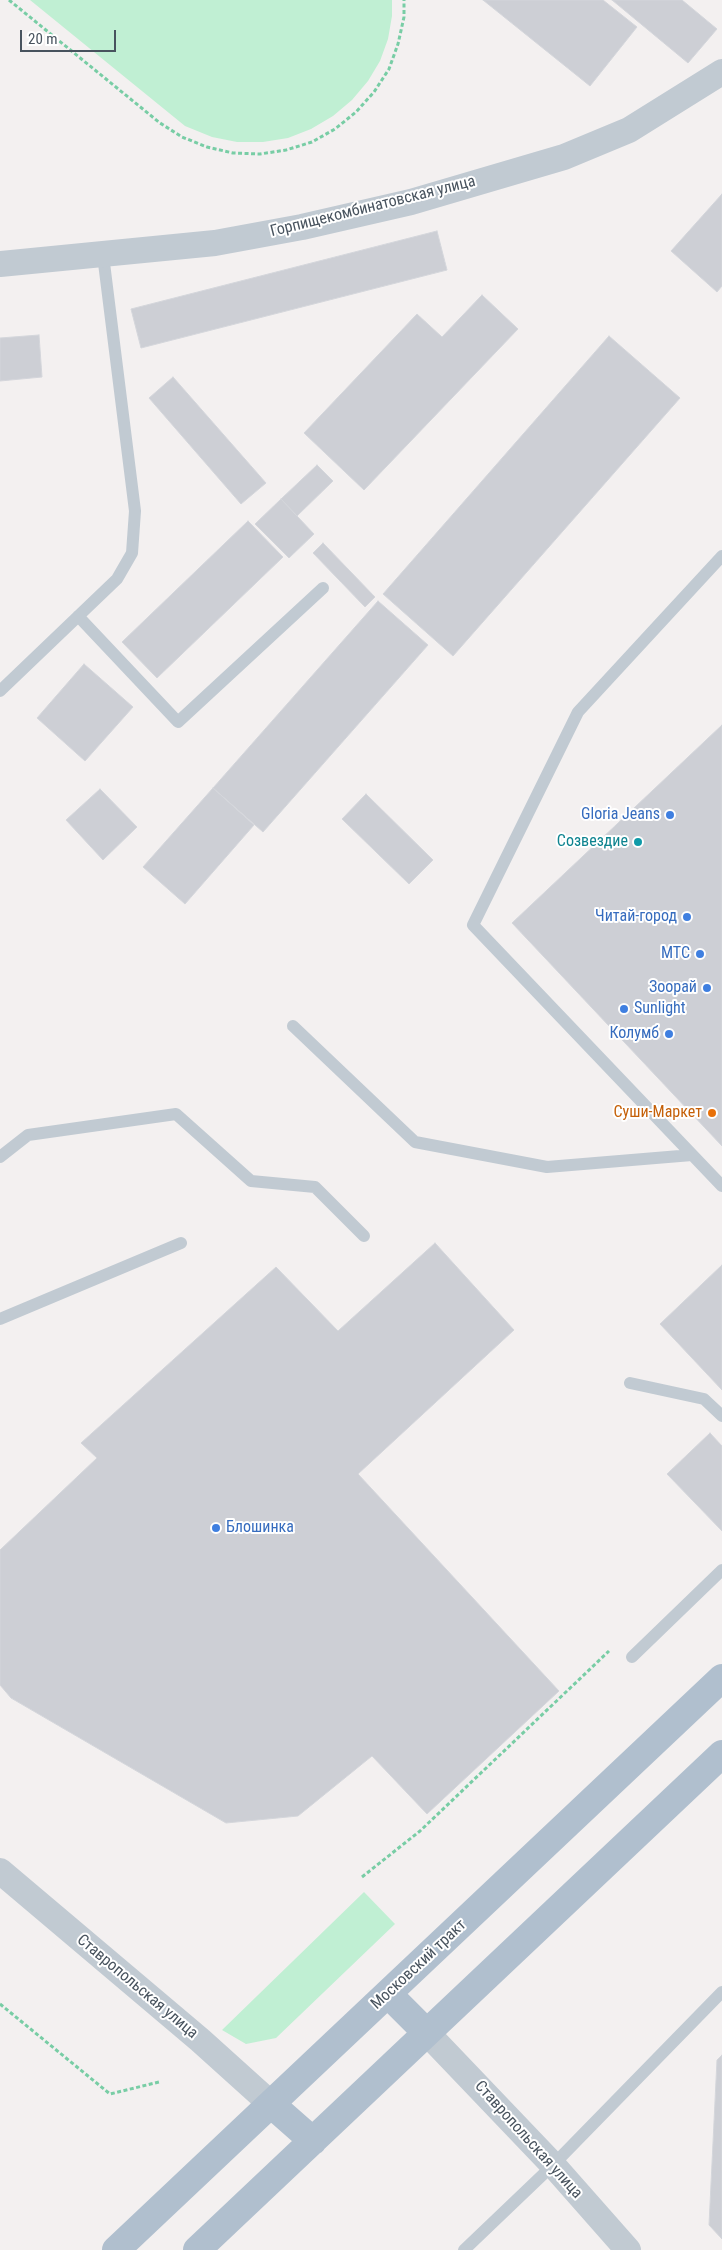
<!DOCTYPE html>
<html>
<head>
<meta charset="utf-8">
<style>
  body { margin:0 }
  #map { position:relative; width:722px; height:2250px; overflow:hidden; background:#f3f0f0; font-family:"Roboto Condensed",sans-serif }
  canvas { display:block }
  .scale { position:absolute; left:20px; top:30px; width:96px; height:22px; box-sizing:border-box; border:2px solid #48535e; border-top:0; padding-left:6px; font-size:15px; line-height:18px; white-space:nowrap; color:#48535e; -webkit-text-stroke:4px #fff; paint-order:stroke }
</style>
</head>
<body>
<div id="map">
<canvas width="722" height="2250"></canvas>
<div class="scale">20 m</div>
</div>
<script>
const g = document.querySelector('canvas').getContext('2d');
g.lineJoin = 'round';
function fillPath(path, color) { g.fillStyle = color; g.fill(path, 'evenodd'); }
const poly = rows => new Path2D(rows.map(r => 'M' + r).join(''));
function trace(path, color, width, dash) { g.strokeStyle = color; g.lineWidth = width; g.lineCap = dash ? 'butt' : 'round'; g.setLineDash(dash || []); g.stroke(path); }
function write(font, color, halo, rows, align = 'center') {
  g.font = font + ' "Roboto Condensed",sans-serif'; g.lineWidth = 4; g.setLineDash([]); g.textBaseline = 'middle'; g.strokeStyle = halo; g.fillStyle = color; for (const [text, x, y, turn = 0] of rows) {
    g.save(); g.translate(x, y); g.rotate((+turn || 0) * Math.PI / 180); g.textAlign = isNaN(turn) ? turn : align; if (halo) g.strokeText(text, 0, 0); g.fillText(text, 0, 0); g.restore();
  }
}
const green = poly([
  [30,0,392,0,392,16,388,39,380,61,368,81,352,100,333,116,311,129,288,138,263,142,237,142,212,137,185,126],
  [364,1892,395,1924,276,2038,246,2044,222,2030]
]);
const building = poly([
  [483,0,603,0,637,27,590,86,483,0],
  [612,0,682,0,717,29,688,63,612,0],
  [722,194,722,286,717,292,671,251,722,194],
  [437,231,447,270,141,348,131,309,437,231],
  [482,295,518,329,364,490,304,433,417,314,442,337,482,295],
  [39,335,42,377,0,381,0,338,39,335],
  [609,336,680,398,453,656,383,594,609,336],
  [173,377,266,483,241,504,149,398,173,377],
  [317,465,333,481,297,516,281,499,317,465],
  [281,499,314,534,289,558,255,524,281,499],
  [248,521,283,557,157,678,122,642,248,521],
  [323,543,375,597,365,607,313,553,323,543],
  [378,601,428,645,263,832,213,788,378,601],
  [84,664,133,707,85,761,37,718,84,664],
  [722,725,722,1146,512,923,722,725],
  [213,788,254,825,185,904,143,867,213,788],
  [100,789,137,827,103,860,66,820,100,789],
  [366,794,433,860,409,884,342,819,366,794],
  [435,1243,514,1330,358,1474,559,1691,427,1814,372,1756,298,1816,226,1823,11,1698,0,1685,0,1550,97,1458,81,1443,276,1267,338,1331,435,1243],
  [722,1265,722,1390,660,1324,722,1265],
  [710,1433,722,1446,722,1531,667,1474,710,1433],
  [722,2055,722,2239,709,2225,717,2060,722,2055]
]);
const path = poly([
  [9,0,160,123,182,137,207,147,233,153,260,154,286,150,312,142,335,129,356,112,374,92,389,69,398,44,404,17,404,0],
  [362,1877,420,1831,609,1651],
  [0,2004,110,2094,159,2082]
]);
const service = poly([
  [722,556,578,712,473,925,722,1186],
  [78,616,178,722,323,588],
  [0,691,117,579,132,553,135,511,103,255],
  [293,1026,415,1142,547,1167,692,1155],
  [0,1157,28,1135,176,1114,251,1181,315,1187,364,1236],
  [0,1319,181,1243],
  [630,1383,704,1399,722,1416],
  [632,1657,722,1570],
  [464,2250,553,2165,722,1992]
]);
const minor = poly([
  [0,264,215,243,302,227,411,202,564,157,629,130,722,72],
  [0,1871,200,2040,271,2104],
  [426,2032,553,2165,628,2250]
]);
const primary = poly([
  [388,1994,426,2032],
  [271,2104,313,2141],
  [116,2250,722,1678],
  [197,2250,722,1754]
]);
const markers = [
  [670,815,5,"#3f7fe0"],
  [638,842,5,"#0f9aa8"],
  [687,917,5,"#3f7fe0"],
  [700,954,5,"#3f7fe0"],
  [707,988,5,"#3f7fe0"],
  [624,1009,5,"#3f7fe0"],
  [669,1034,5,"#3f7fe0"],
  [712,1113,5,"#e8710a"],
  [216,1528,5,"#3f7fe0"]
];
const streetNames = [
  ["Горпищекомбинатовская улица",373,207,-14],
  ["Московский тракт",419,1965,-43],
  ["Ставропольская улица",137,1987,40],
  ["Ставропольская улица",528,2140,48]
];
const shopNames = [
  ["Gloria Jeans",660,815],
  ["Читай-город",677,917],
  ["МТС",690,954],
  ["Зоорай",697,988],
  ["Sunlight",634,1009,"left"],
  ["Колумб",659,1034],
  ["Блошинка",226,1528,"left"]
];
const cultureNames = [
  ["Созвездие",628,842]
];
const foodNames = [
  ["Суши-Маркет",702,1113]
];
fillPath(green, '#c0efd3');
fillPath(building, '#cdcfd5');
trace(building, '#d4d6db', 1);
trace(path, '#78cda5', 3, [4, 2.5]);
trace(service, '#c1cad2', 12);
trace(minor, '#c1cad2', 26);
trace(primary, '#b0bfce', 28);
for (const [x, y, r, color] of markers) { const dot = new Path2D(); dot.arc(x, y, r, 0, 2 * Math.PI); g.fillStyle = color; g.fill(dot); trace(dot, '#fff', 2); }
write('16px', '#48535e', '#fff', streetNames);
write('16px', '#366cbe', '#fff', shopNames, 'right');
write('16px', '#0d838f', '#fff', cultureNames, 'right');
write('16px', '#c56008', '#fff', foodNames, 'right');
</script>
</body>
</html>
